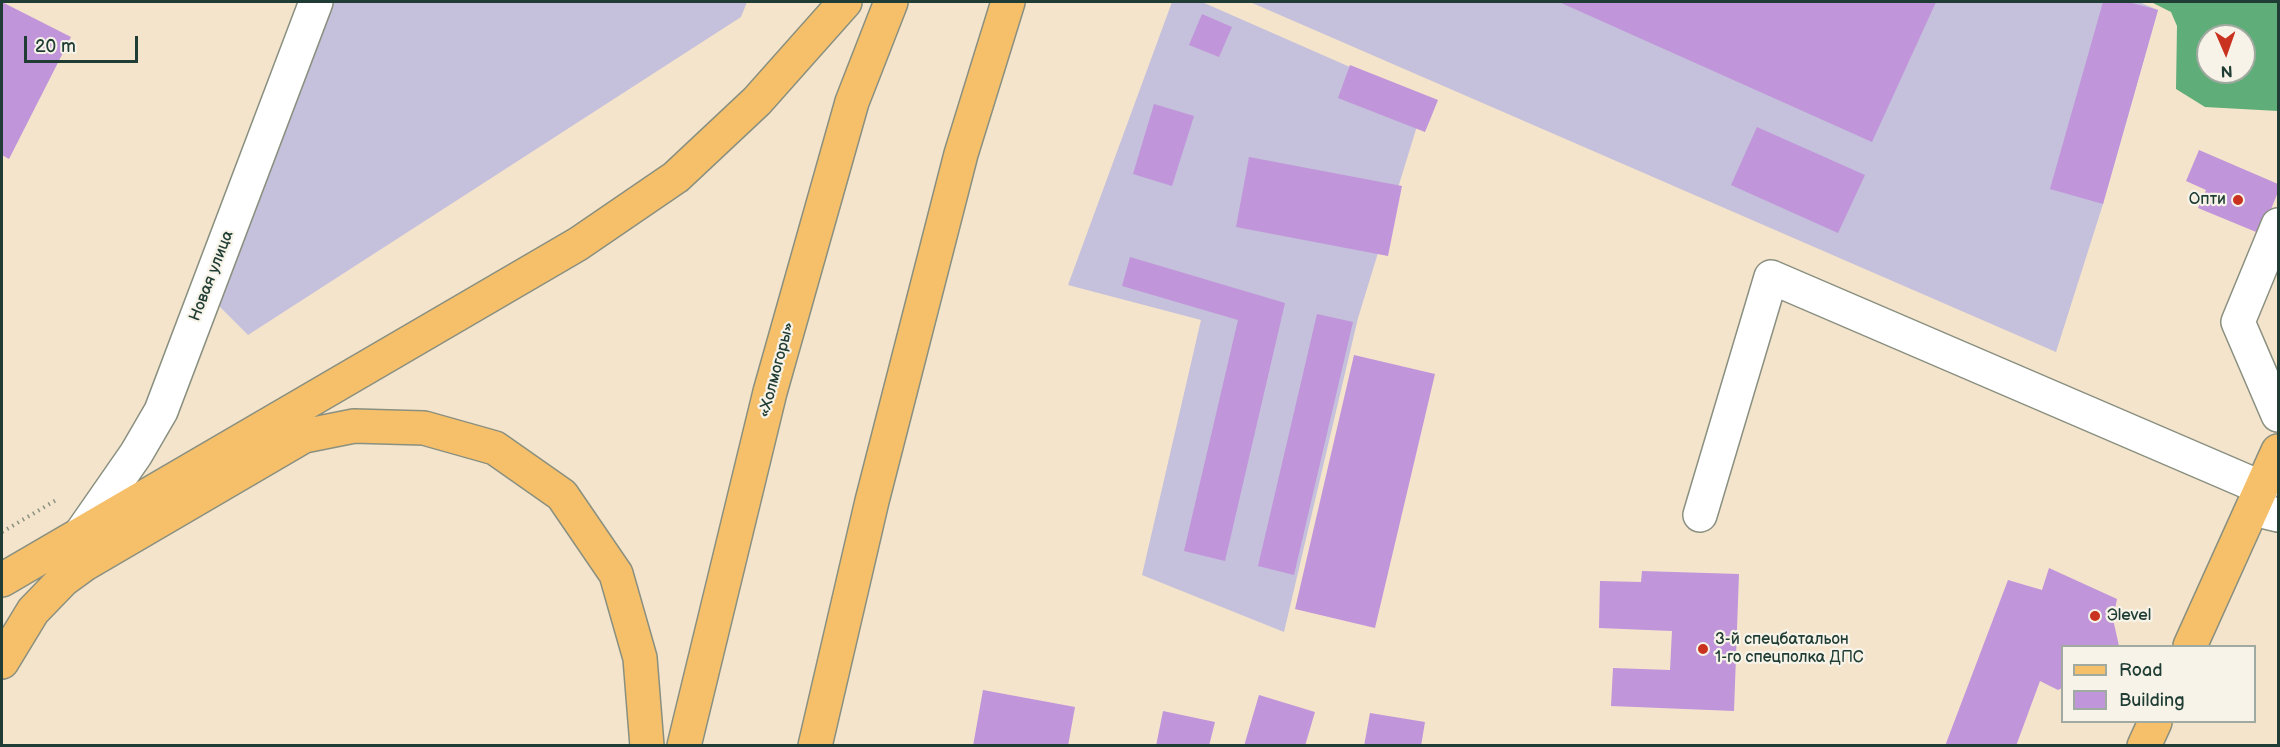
<!DOCTYPE html>
<html>
<head>
<meta charset="utf-8">
<style>
  body { margin:0 }
  #map { position:relative; width:2280px; height:747px; overflow:hidden; background:#f4e4cc; font-family:"Balsamiq Sans",sans-serif }
  canvas { display:block }
  .frame { position:absolute; inset:0; border:3px solid #1f3d34; pointer-events:none }
  .legend { position:absolute; left:2061px; top:645px; width:195px; height:78px; box-sizing:border-box; background:#f7f3e8; border:2px solid #a1aaa0; margin:0; padding:8px 10px; list-style:none; font-size:18px; color:#1f3d34 }
  .legend li { display:flex; align-items:center; gap:12px; height:30px }
  .legend b { width:30px; border:2px solid #a1aaa0 }
  .north { position:absolute; left:2196px; top:24px; width:60px; height:60px; box-sizing:border-box; background:#f7f3e8; border:2px solid #a1aaa0; border-radius:50%; rotate:178deg; font-size:16px; font-weight:700; line-height:24px; text-align:center; color:#1f3d34 }
  .north::after { content:''; display:block; margin:auto; width:21px; height:27px; background:#c8321e; clip-path:polygon(50% 0,100% 100%,50% 72%,0 100%) }
  .scale { position:absolute; left:24px; top:36px; width:114px; height:27px; box-sizing:border-box; border:3px solid #1f3d34; border-top:0; padding-left:8px; font-size:18px; line-height:21px; white-space:nowrap; color:#1f3d34; -webkit-text-stroke:4px #f7f3e8; paint-order:stroke }
</style>
</head>
<body>
<div id="map">
<canvas width="2280" height="747"></canvas>
<div class="frame"></div>
<ul class="legend">
<li><b style="height:8px;background:#f6c06b"></b>Road</li>
<li><b style="height:16px;background:#c095da"></b>Building</li>
</ul>
<div class="north">N</div>
<div class="scale">20 m</div>
</div>
<script>
const g = document.querySelector('canvas').getContext('2d');
g.lineJoin = 'round';
function fillPath(path, color) { g.fillStyle = color; g.fill(path, 'evenodd'); }
const poly = rows => new Path2D(rows.map(r => 'M' + r).join(''));
function trace(path, color, width, dash) { g.strokeStyle = color; g.lineWidth = width; g.lineCap = dash ? 'butt' : 'round'; g.setLineDash(dash || []); g.stroke(path); }
function write(font, color, halo, rows, align = 'center') {
  g.font = font + ' "Balsamiq Sans",sans-serif'; g.lineWidth = 4.5; g.setLineDash([]); g.textBaseline = 'middle'; g.strokeStyle = halo; g.fillStyle = color; for (const [text, x, y, turn = 0] of rows) {
    g.save(); g.translate(x, y); g.rotate((+turn || 0) * Math.PI / 180); g.textAlign = isNaN(turn) ? turn : align; if (halo) g.strokeText(text, 0, 0); g.fillText(text, 0, 0); g.restore();
  }
}
const industrial = poly([
  [328,2,747,2,741,17,248,335,217,304],
  [1172,2,1202,2,1425,100,1358,318,1284,632,1142,575,1201,320,1068,285],
  [1250,2,2139,2,2158,10,2103,204,2056,352]
]);
const forest = poly([
  [2151,2,2278,2,2278,111,2205,107,2176,89,2177,26,2171,12],
  [2208,36,2244,36,2244,72,2208,72]
]);
const building = poly([
  [2,2,71,37,9,159,2,155],
  [1559,2,1936,2,1872,142],
  [2103,2,2128,2,2158,10,2103,204,2050,189],
  [1202,14,1232,27,1219,57,1189,45],
  [1350,65,1438,100,1425,132,1338,98],
  [1154,104,1194,116,1172,186,1133,174],
  [1757,127,1865,175,1838,233,1731,185],
  [2199,150,2278,184,2278,192,2261,234,2198,208,2206,190,2186,181],
  [1249,157,1402,186,1388,256,1236,227],
  [1130,257,1285,303,1225,561,1184,551,1238,320,1122,286],
  [1317,314,1353,322,1294,575,1258,566],
  [1354,355,1435,374,1375,628,1295,609],
  [2049,568,2117,599,2113,619,2119,646,2062,646,2062,688,2058,690,2040,681,2016,746,1945,746,2008,580,2042,590],
  [1642,571,1739,574,1734,711,1611,706,1613,668,1670,670,1672,631,1599,628,1600,581,1641,582],
  [983,690,1075,707,1068,746,973,746],
  [1259,695,1315,712,1305,746,1244,746],
  [1163,711,1215,722,1209,746,1156,746],
  [1370,713,1425,722,1421,746,1364,746]
]);
const path = poly([
  [2,532,58,499]
]);
const minor = poly([
  [2278,225,2238,322,2278,415],
  [2253,509,2278,515],
  [1700,515,1771,277,2262,488],
  [79,536,136,454,161,411,316,2]
]);
const major = poly([
  [2,580,578,244,676,177,757,101,845,2],
  [2190,646,2278,451],
  [2,662,33,611,63,580,85,564,304,436,354,426,424,428,495,448,562,495,616,574,640,658,647,746],
  [2144,746,2155,722]
]);
const highway = poly([
  [684,746,770,392,852,102,891,2],
  [815,746,872,501,961,154,1008,2]
]);
const markers = [
  [2238,200,6,"#c8321e"],
  [2095,616,6,"#c8321e"],
  [1703,649,6,"#c8321e"]
];
const poiNames = [
  ["Опти",2226,200,"right"],
  ["Эlevel",2107,616],
  ["3-й спецбатальон",1715,640],
  ["1-го спецполка ДПС",1715,658]
];
const streetNames = [
  ["Новая улица",212,276,-69],
  ["«Холмогоры»",777,370,-75]
];
fillPath(industrial, '#c5c0db');
fillPath(forest, '#5fad78');
fillPath(building, '#c095da');
trace(minor, '#8a9080', 36);
trace(major, '#8a9080', 36);
trace(highway, '#8a9080', 36);
trace(path, '#8a9080', 4, [1.5, 4.5]);
trace(minor, '#fff', 33);
trace(major, '#f6c06b', 33);
trace(highway, '#f6c06b', 33);
for (const [x, y, r, color] of markers) { const dot = new Path2D(); dot.arc(x, y, r, 0, 2 * Math.PI); g.fillStyle = color; g.fill(dot); trace(dot, '#f7f3e8', 2); }
write('16px', '#1f3d34', '#f7f3e8', poiNames, 'left');
write('16px', '#1f3d34', '#f7f3e8', streetNames);
</script>
</body>
</html>
